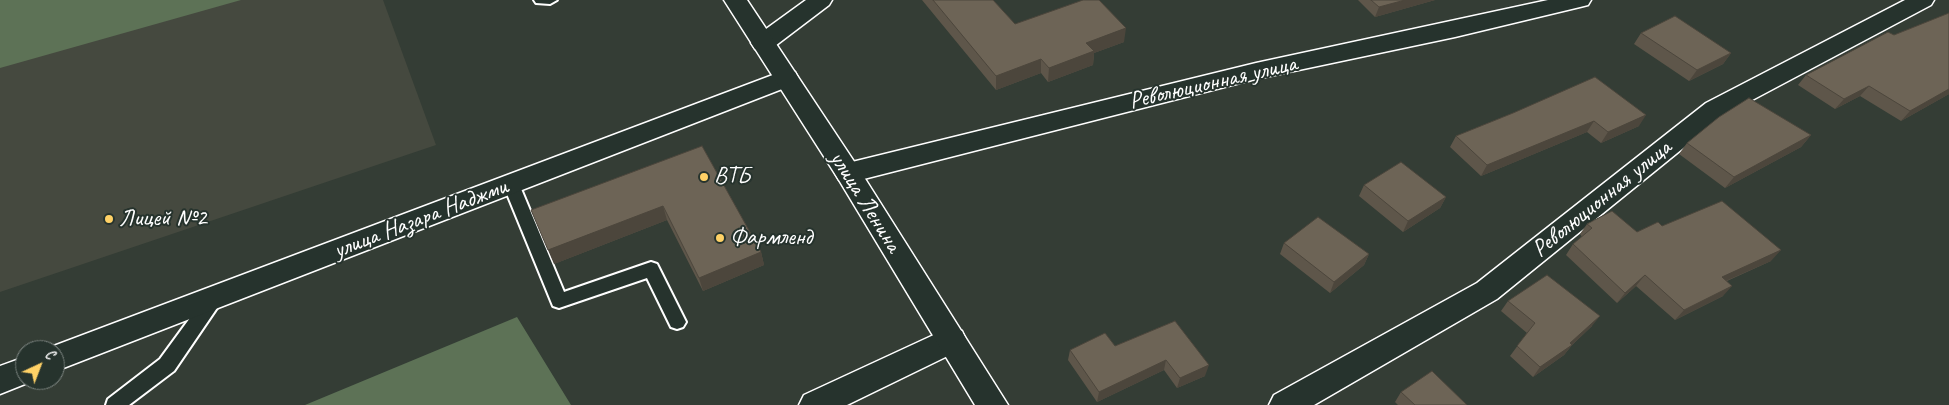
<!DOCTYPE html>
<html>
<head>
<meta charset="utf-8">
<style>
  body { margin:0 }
  #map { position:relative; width:1949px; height:405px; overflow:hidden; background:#343d35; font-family:Caveat,sans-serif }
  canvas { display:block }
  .north { position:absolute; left:15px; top:340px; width:50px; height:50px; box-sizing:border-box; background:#26332d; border:1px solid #7d8581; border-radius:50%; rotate:43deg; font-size:14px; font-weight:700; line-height:20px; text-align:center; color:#fff }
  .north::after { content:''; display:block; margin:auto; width:18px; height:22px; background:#ffd166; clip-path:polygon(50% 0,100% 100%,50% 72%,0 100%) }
</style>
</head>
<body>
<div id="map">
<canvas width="1949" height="405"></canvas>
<div class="north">С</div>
</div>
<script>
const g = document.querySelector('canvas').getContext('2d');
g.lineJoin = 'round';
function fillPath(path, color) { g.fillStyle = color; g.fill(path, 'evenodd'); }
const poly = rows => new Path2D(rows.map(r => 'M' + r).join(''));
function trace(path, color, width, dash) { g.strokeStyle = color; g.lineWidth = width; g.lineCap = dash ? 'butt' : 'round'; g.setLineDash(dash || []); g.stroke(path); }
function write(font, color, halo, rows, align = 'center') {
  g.font = font + ' Caveat,sans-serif'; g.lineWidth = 4; g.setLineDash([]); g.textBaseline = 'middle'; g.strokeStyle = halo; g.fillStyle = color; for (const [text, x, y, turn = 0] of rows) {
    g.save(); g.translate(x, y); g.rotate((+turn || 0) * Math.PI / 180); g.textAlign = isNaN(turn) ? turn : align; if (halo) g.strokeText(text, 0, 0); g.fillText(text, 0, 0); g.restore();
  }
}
const built = poly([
  [0,0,383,0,436,145,0,292]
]);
const green = poly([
  [0,0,241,0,0,68],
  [517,317,571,405,305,405]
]);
const service = poly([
  [534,0,557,0,550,4,536,3,534,0],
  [511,178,517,180,519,184,564,292,651,262,657,264,686,322,683,327,677,329,671,327,647,278,559,308,553,306,503,184,505,180,511,178],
  [215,290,221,292,224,297,221,302,174,371,129,405,106,405,108,399,160,359,209,292,215,290]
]);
const minor = poly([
  [1548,0,1591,0,1588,5,1580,7,1455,37,1256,79,848,183,839,180,835,173,839,166,848,163,1256,63,1548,0],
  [1905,0,1934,0,1931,5,1724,115,1497,299,1314,405,1269,405,1274,395,1477,283,1706,103,1905,0],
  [951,327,962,331,966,340,962,349,847,405,799,405,804,395,951,327]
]);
const tertiary = poly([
  [806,0,832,0,829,5,771,49,763,51,755,49,751,43,755,37,806,0],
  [786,70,795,72,798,78,795,84,66,367,55,371,55,350,43,350,786,70],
  [25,357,25,380,35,380,0,394,0,366,25,357]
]);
const secondary = poly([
  [724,0,747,0,857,166,1008,405,975,405,839,180,724,0]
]);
const wall = poly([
  [922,0,993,0,1015,24,1124,42,1094,53,1093,65,1048,82,1041,73,996,90],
  [1358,0,1435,0,1375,17],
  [1949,13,1949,94,1901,121,1860,96,1835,109,1798,85,1806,75,1894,35],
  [1641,33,1731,53,1723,64,1689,81,1634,44],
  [1513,113,1639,126,1601,143,1587,132,1481,176,1450,147,1456,136],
  [1811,135,1801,147,1725,188,1679,154,1687,143],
  [702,146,761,252,764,265,703,291,667,220,554,264],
  [1364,185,1446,197,1440,208,1403,232,1359,196],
  [1587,224,1637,232,1662,226,1771,261,1727,281,1723,296,1675,320,1636,286,1617,303,1566,255,1573,244,1582,237,1580,234],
  [1284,243,1369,254,1364,265,1330,293,1280,254],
  [1508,301,1592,326,1572,345,1564,355,1533,377,1510,356,1527,333,1501,311],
  [1175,321,1205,376,1177,388,1164,370,1097,402,1068,360,1070,350,1115,346],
  [1401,392,1467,405,1398,405,1395,402]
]);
const shadedWall = poly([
  [1405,0,1435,0,1375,17,1379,7],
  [1126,28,1124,42,1094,53,1093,65,1048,82,1049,68,1086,43],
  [1731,53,1723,64,1689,81,1697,70],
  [1041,59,1041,73,996,90,996,76],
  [1869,86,1860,96,1835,109,1844,99],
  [1949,89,1949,94,1901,121,1910,111],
  [1646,115,1639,126,1601,143,1608,132],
  [1594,121,1587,132,1481,176,1487,165],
  [1811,135,1801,147,1725,188,1734,177],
  [1446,197,1440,208,1403,232,1408,221],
  [663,206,667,220,554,264,548,250],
  [1781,250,1771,261,1712,287,1722,277],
  [761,252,764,265,703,291,699,278],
  [1369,254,1364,265,1330,293,1334,282],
  [1645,275,1636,286,1617,303,1625,293],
  [1732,286,1723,296,1675,320,1684,310],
  [1600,316,1592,326,1572,345,1564,355,1533,377,1540,367,1570,343],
  [1166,360,1164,370,1097,402,1099,392],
  [1209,365,1205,376,1177,388,1180,378]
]);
const building = poly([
  [933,0,993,0,1015,24,1083,0,1099,0,1126,28,1086,43,1094,51,1049,68,1041,59,996,76,933,0],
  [1371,0,1405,0,1379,7,1371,0],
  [1949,13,1949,89,1910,111,1869,86,1844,99,1806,75,1888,32,1894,35,1949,13],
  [1675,16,1731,53,1697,70,1641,33,1675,16],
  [1595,77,1646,115,1608,132,1594,121,1487,165,1456,136,1513,113,1595,77],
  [1749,98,1811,135,1734,177,1687,143,1719,117,1749,98],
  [702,146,761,252,699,278,663,206,548,250,531,210,702,146],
  [1401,162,1446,197,1408,221,1364,185,1401,162],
  [1722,201,1781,250,1722,277,1732,286,1684,310,1645,275,1625,293,1573,244,1592,228,1587,224,1612,211,1637,232,1658,222,1662,226,1722,201],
  [1318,217,1369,254,1334,282,1284,243,1318,217],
  [1547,275,1600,316,1570,343,1572,345,1540,367,1517,346,1535,323,1508,301,1547,275],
  [1175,321,1209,365,1180,378,1166,360,1099,392,1070,350,1105,333,1115,346,1175,321],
  [1432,371,1467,405,1415,405,1401,392,1432,371]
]);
const markers = [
  [704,177,5,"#ffd166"],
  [109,219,5,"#ffd166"],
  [720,238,5,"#ffd166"]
];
const streetNames = [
  ["Революционная улица",1213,83,-13],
  ["Революционная улица",1602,199,-39],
  ["улица Ленина",865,202,58],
  ["улица Назара Наджми",421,219,-21]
];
const poiNames = [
  ["ВТБ",714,177],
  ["Лицей №2",119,219],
  ["Фармленд",730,238]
];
fillPath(built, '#45493f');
fillPath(green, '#5d7256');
trace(service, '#fff', 4);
trace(minor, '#fff', 3);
trace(tertiary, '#fff', 3);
trace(secondary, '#fff', 3);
fillPath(service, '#26332d');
fillPath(minor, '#26332d');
fillPath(tertiary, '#26332d');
fillPath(secondary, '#26332d');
fillPath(wall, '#5e564a');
fillPath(shadedWall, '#4c463c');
fillPath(building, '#6d6456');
trace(building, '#4c463c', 1);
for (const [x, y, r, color] of markers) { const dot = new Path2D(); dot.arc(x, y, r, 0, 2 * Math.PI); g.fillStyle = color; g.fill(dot); trace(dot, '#26332d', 2); }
write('24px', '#fff', '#26332d', streetNames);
write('24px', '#fff', '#26332d', poiNames, 'left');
</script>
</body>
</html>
